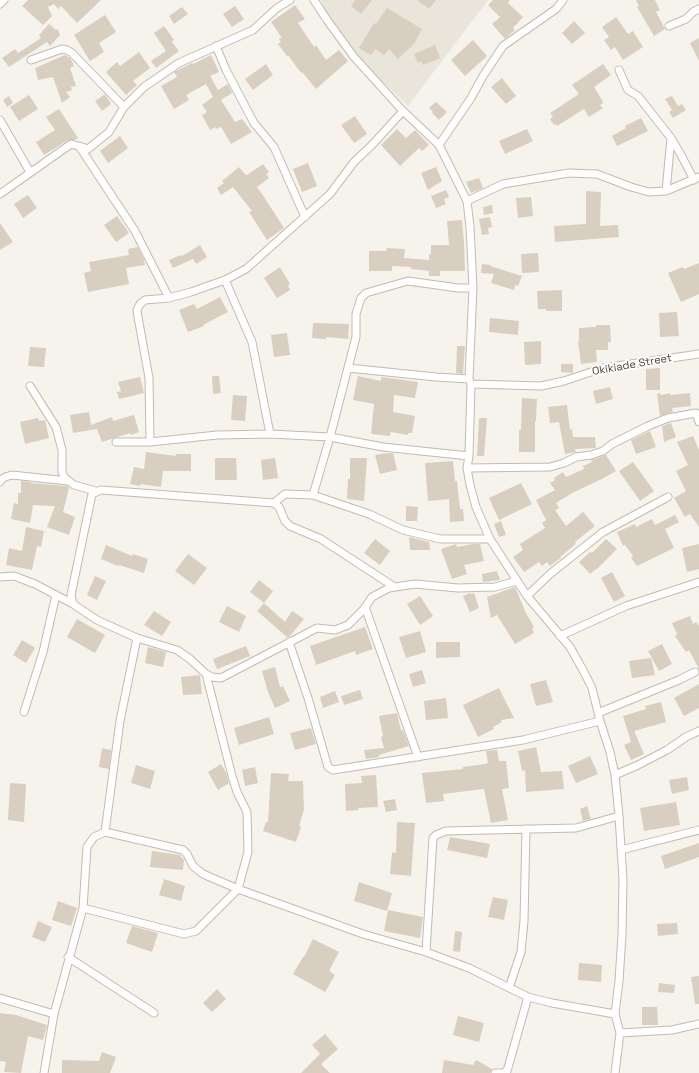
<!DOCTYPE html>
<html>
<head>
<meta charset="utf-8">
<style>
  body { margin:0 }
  canvas { display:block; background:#f6f3ec }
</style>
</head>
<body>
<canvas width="699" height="1073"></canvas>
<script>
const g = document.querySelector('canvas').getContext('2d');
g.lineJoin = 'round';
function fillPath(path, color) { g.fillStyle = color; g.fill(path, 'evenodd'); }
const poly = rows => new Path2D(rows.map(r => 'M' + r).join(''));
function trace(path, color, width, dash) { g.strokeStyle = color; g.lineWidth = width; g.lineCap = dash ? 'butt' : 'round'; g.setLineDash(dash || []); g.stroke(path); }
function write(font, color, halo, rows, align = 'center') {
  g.font = font + ' "Space Grotesk",sans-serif'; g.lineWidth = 4; g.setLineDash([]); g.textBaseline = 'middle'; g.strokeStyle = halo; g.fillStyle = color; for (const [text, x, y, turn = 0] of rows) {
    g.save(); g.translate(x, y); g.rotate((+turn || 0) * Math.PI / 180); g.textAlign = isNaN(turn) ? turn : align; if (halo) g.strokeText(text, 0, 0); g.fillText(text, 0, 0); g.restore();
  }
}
const residential = poly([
  [321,0,488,0,408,106,336,37]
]);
const building = poly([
  [28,0,101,0,77,23,61,6,58,9,54,4,48,7,52,16,43,25,22,6],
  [355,0,372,0,361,14,351,6],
  [417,0,436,0,429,9],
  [493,0,510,0,508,3,523,17,513,28,515,30,505,39,492,24,500,17,488,5],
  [636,0,655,0,660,10,656,12,665,29,654,36,637,7,639,6],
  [295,5,305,19,298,23,314,47,316,45,326,60,339,50,348,61,316,89,302,72,301,73,288,55,287,56,278,44,281,42,279,39,282,38,271,22],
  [235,6,244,19,232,27,223,14],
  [182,7,188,14,174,24,169,16],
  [387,8,422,29,414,44,398,59,389,49,384,55,375,49,371,55,359,48,374,23,376,24],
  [105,15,116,32,99,43,104,52,90,61,74,35],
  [616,17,628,34,633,31,643,47,623,60,615,47,611,50,604,40,609,37,602,27],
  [574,21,585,33,572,44,562,33],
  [49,24,56,30,58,29,60,35,50,46,47,42,9,67,2,58,15,49,18,53,41,38,39,35],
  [164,26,174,40,172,42,179,51,156,68,151,61,166,51,154,33],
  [699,38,699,61,690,43],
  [473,40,487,56,465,76,451,60],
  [435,45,440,58,423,65,421,61,418,63,414,54],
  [139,52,150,68,133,81,137,85,126,95,106,72,117,62,120,66],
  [65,55,71,59,74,66,70,68,76,86,71,87,72,90,66,92,70,97,62,103,53,77,38,80,35,68],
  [211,55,219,72,210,76,218,90,228,84,232,93,221,100,235,122,242,119,252,132,231,144,221,127,216,129,215,127,210,130,202,115,207,112,202,105,213,97,206,84,186,95,189,100,174,109,161,86,177,77,174,72,192,63,193,64],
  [266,64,273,75,253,90,245,79],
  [603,64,611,75,594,87,602,100,603,103,600,105,603,108,589,117,584,109,557,126,556,124,554,125,550,119,553,117,550,113,579,94,572,85],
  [502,78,516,96,506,104,491,87],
  [105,94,111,104,102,111,95,101],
  [29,95,38,109,19,121,10,107],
  [9,96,13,103,7,107,3,100],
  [672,96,678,106,682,104,686,110,673,118,669,112,672,110,665,99],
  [436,102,447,112,439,120,432,113,433,112,429,108],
  [59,109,78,138,75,140,68,140,44,155,36,142,55,130,46,117],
  [355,116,367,134,354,143,341,125],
  [641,118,648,131,617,146,612,136,626,128,625,126],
  [397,129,406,138,415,130,429,145,422,151,419,148,400,166,381,145],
  [527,129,533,141,505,154,499,141],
  [120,136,128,148,108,163,100,151],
  [308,163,317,186,302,192,293,169],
  [263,164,269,172,266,174,269,178,257,187,264,197,284,228,267,240,249,212,252,211,233,187,221,195,217,188,224,183,222,181,239,167,246,175,247,175],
  [436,167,442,181,428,190,421,173],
  [479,178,483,188,471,193,466,182],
  [446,190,449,197,444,199,446,204,436,208,431,196],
  [586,191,601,192,600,226,618,225,619,237,555,242,554,226,586,224],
  [28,195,37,208,23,218,14,204],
  [531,197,533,216,518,218,516,198],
  [492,205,493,213,484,215,483,207],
  [117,216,129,233,116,242,104,225],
  [490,217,492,227,488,228,489,234,482,235,479,219],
  [462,220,464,242,465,271,440,271,440,276,429,276,429,271,411,269,411,267,392,266,392,271,369,271,369,251,386,251,387,248,405,249,404,258,429,260,429,254,431,254,431,245,449,245,447,221],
  [0,223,13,242,0,250],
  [200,245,207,257,196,264,193,259,173,268,169,260,181,255,182,256],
  [138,247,144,260,145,265,126,268,129,284,88,292,84,273,91,271,89,262,129,255,128,249],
  [538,253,539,272,522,273,521,254],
  [699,263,699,294,681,302,668,273,683,267,684,269],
  [482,264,491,265,490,266,522,276,518,286,515,285,514,290,491,283,494,274,481,273],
  [280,267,290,284,288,286,290,290,277,298,264,278],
  [562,290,562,311,546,311,546,309,538,309,537,291],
  [220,297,228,312,203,325,204,326,188,332,179,310,194,304,197,309],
  [677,312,679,336,660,337,659,313],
  [490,318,519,321,518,335,489,332],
  [313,323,349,324,348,339,326,337,326,339,312,338],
  [596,325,610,325,611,342,608,342,608,350,596,350,597,362,581,364,578,342,579,342,579,328,596,327],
  [287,333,290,355,274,357,271,335],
  [541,341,541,364,525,365,524,342],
  [457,346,465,346,463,374,456,373],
  [30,347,46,348,44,367,28,366],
  [561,364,573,364,573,373,561,372],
  [660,368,660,390,646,390,646,369],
  [212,376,219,376,221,393,213,394],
  [358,376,381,381,381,377,418,382,415,398,394,395,393,412,415,416,412,433,408,433,408,435,391,432,390,436,371,434,374,404,353,400],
  [140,377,144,393,119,399,117,392,121,391,118,382],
  [610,387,613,399,596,404,593,391],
  [660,393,661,395,670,393,670,395,690,393,691,406,672,408,673,412,660,416,657,394],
  [233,395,247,396,245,421,231,420],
  [522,398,537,399,536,421,535,421,535,452,519,452,519,430,521,430],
  [567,405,570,430,572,429,573,437,595,437,596,448,575,449,576,452,565,454,559,422,550,423,548,407],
  [89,412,91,425,112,417,113,421,134,415,139,432,131,435,130,433,102,442,97,429,73,433,70,415],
  [38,418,39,421,45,420,49,438,25,444,20,422],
  [479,418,487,418,484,456,477,456],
  [671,423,676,437,664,442,662,426],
  [650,431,656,447,636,454,631,440],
  [693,436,699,450,699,527,690,514,685,517,674,498,686,491,676,471,688,465,677,442],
  [146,452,176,456,176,454,191,454,191,471,163,471,161,487,141,484,140,486,130,484,134,467,144,469],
  [388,453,393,453,397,470,380,474,375,455],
  [606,455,616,471,602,479,574,492,556,503,559,508,555,510,566,526,583,512,595,526,575,542,576,544,560,557,561,558,550,566,547,562,542,566,539,562,524,572,513,557,523,550,520,544,545,528,542,523,546,520,536,500,555,490,550,483,555,480,554,478,563,472,566,477,584,469,583,466,592,462,591,460],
  [215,458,236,458,237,480,215,480],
  [275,458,278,478,263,480,261,460],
  [350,458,367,458,364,501,347,499,348,479,350,479],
  [453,461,455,481,457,481,460,509,463,509,464,521,450,522,449,499,428,501,425,463],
  [633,462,654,491,640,501,619,471],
  [21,481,31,482,31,483,67,486,69,488,63,512,75,517,69,535,47,527,55,506,33,505,30,523,11,519,14,503,18,504,18,493,21,493],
  [521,483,532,504,499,520,489,498],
  [406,506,418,507,417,521,406,521],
  [675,515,679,522,665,529,674,548,637,566,631,558,633,556,625,545,623,546,617,532,635,524,636,527,652,519,655,525],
  [501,521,506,535,499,537,494,524],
  [26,527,44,531,41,547,37,546,32,570,6,565,9,548,22,551],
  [409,537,429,542,430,550,410,550],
  [375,539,390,551,380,565,364,553],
  [606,539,617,549,596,570,596,569,590,574,579,562,590,552,592,553],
  [456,544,457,547,473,544,480,544,484,561,464,565,467,574,452,579,441,549],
  [699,544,699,569,687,572,682,548],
  [106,545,132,556,133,554,148,559,144,573,119,565,118,566,101,559],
  [188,554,207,568,194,585,175,571],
  [497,571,500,580,483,582,482,574],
  [612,572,625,596,614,602,601,578],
  [95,576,106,581,97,600,87,595],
  [259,580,273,591,264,603,250,592],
  [515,587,526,613,534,627,532,629,534,633,515,644,497,615,491,618,487,597],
  [470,593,471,594,474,593,479,608,470,612,463,596],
  [420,596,433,616,420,625,407,604],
  [264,603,285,622,292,611,304,619,289,637,287,637,257,611],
  [227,606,246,616,239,632,219,622],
  [154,611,171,622,162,636,144,625],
  [690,616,693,624,696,622,699,626,699,669,689,650,686,652,675,636,677,634,672,623],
  [77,619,105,635,95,653,67,637],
  [365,627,373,649,356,655,355,651,316,665,310,646],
  [420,631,426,652,406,658,399,637],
  [22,640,35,648,26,663,13,655],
  [436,642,460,642,460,657,436,658],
  [662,644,672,664,659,671,648,651],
  [246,646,250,656,217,669,213,659],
  [148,647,166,652,163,667,145,663],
  [651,658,655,675,632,678,629,661],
  [275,667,280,687,283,686,290,701,275,708,268,692,262,671],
  [422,670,426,683,413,687,409,674],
  [200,675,202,694,183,695,181,677],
  [546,680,553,702,536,706,530,684],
  [699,684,699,708,684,716,674,698],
  [499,688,514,718,501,720,502,722,493,727,494,729,478,737,463,705],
  [360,690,363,699,344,705,341,696],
  [335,691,339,702,323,708,320,697],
  [446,698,448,718,426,720,424,701],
  [661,702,666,722,634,731,644,754,631,760,624,745,631,742,623,716,646,709,645,706],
  [397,713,401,730,403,730,409,746,379,755,379,757,366,759,364,750,384,748,381,737,383,736,379,716],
  [269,717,274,734,239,745,234,728],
  [311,728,316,744,295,750,290,733],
  [536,747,541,772,562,771,564,789,526,792,525,770,522,771,518,751],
  [102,748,111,750,109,769,99,767],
  [497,750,499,761,506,761,509,788,502,789,508,820,491,823,484,789,443,794,444,801,426,803,422,773,463,769,463,767,485,764,488,763,486,751],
  [590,756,598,774,576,783,568,766],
  [221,764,226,773,229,783,218,790,208,772],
  [136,765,155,771,150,789,131,783],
  [255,767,258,783,245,786,242,770],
  [271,773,289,774,288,781,303,781,304,810,299,826,301,827,296,842,263,831,266,822,268,822],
  [376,775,378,807,358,808,359,810,346,811,345,784,362,783,361,776],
  [687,777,689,790,672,794,669,780],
  [10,783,26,784,24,822,8,820],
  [395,799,397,810,386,812,383,801],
  [676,802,680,825,644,831,640,808],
  [587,806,591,819,583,821,580,809],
  [397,822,415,823,411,876,390,874,392,852,396,853],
  [450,837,490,844,487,858,447,850],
  [699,843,699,857,665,869,661,856],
  [152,851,180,855,184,860,183,870,150,867],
  [164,879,185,886,181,901,159,895],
  [359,882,392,893,387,911,354,901],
  [493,897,508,900,504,920,488,917],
  [58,901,77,908,71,926,52,920],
  [388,910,423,917,420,938,384,931],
  [38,921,52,927,45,942,32,937],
  [677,923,678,934,658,936,657,924],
  [132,926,158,933,152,952,126,943],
  [455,931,462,932,460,952,453,951],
  [313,939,339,952,329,971,335,975,325,992,293,974,303,957,304,957],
  [579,963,602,965,601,982,578,980],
  [699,976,699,1004,695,1004,691,977],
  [659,983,675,985,674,993,658,992],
  [217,989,226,999,212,1012,203,1003],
  [642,1007,657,1007,658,1025,642,1025],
  [0,1013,16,1015,47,1025,43,1040,28,1036,21,1073,4,1072,6,1062,0,1061],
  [458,1016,484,1023,479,1042,453,1035],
  [325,1034,338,1049,321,1064,330,1073,301,1073,320,1054,312,1045],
  [102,1052,116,1057,110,1073,62,1073,62,1060,99,1061],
  [444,1060,473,1065,476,1060,492,1069,490,1073,442,1073]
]);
const street = poly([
  [314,0,327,20,354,57,403,111,439,145,467,201,470,227,473,288,469,379,471,384,469,456,467,468,470,485,476,507,490,539,527,596,570,647,584,672,592,688,600,721,610,752,615,775,619,816,623,880,622,935,619,981,615,1014,620,1033,615,1073],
  [0,4,4,0],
  [669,26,686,19,693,12,699,9],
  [216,46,226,70,254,123,274,147,305,217],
  [31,60,62,49,67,50,72,53,124,107],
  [619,70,628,90,638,96,671,138,680,153,694,180],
  [0,120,30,172],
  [439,145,471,98,483,76,503,46,556,9,563,0],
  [88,149,109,132,124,107,144,87,179,63,253,30,277,8,290,0],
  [666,191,671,138],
  [0,194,71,144,88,149,79,146,135,231,169,298],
  [467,201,503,184,569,173,597,174,631,187,649,192,666,191,699,177],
  [225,280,252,342,270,434],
  [348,368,436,377,469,379],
  [471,384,541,386,564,381,603,368,699,354],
  [30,386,56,427,62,450,62,472,64,477,74,485,96,491],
  [116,442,150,442,217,435,270,434,330,437,383,447,469,456],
  [150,442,149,378,138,317,137,310,140,304,145,300,169,298,191,292,225,280,246,269,330,194,354,162,372,145,403,111],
  [467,468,550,467,564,463,576,457,591,455,603,451,612,444,648,426,668,418,696,413,699,422],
  [0,482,1,480,5,477,12,475,68,481],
  [313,495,330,437,356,337,356,314,361,298,366,293,408,281,458,288,473,288],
  [274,503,285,494,313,495,369,514,403,530,440,539,490,539],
  [0,577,14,576,35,584,73,604],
  [393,586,321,539,290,526,285,521,279,507,274,503,101,490,92,494,71,595,73,604,97,620,137,638,177,650,190,659,206,674,212,677,221,678,317,628,335,630,348,625,364,609,372,597,389,588,415,584,458,588,495,587,517,581],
  [527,596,550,574,603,532,668,497],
  [365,607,418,757],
  [560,636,626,606,699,582],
  [289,642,308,698,328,767,333,770,523,740,600,721],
  [24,712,43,652,56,595],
  [598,713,679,680,695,672],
  [615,775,638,765,667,750,686,737,699,731],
  [105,832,120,721,137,638],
  [621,850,699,830],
  [83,908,184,934,196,931,238,889,248,852,247,812,237,792,232,776,206,674],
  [426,952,433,838,436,835,446,831,576,828,619,816],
  [68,957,154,1013],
  [509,988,521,952,524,921,526,829],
  [0,998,54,1014],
  [620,1033,672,1030,699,1024],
  [44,1073,54,1014,83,908,87,847,94,837,105,832,183,850,187,854,193,866,203,874,238,889,363,934,426,952,469,968,528,997,552,1003,615,1014],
  [495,1073,503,1073,507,1071,528,997]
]);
const streetNames = [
  ["Okikiade Street",632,365,-10]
];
fillPath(residential, '#eae5da');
fillPath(building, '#d8cfc1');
trace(street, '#c2bbae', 9);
trace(street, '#fff', 7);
write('11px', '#4b4439', '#fff', streetNames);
</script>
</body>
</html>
